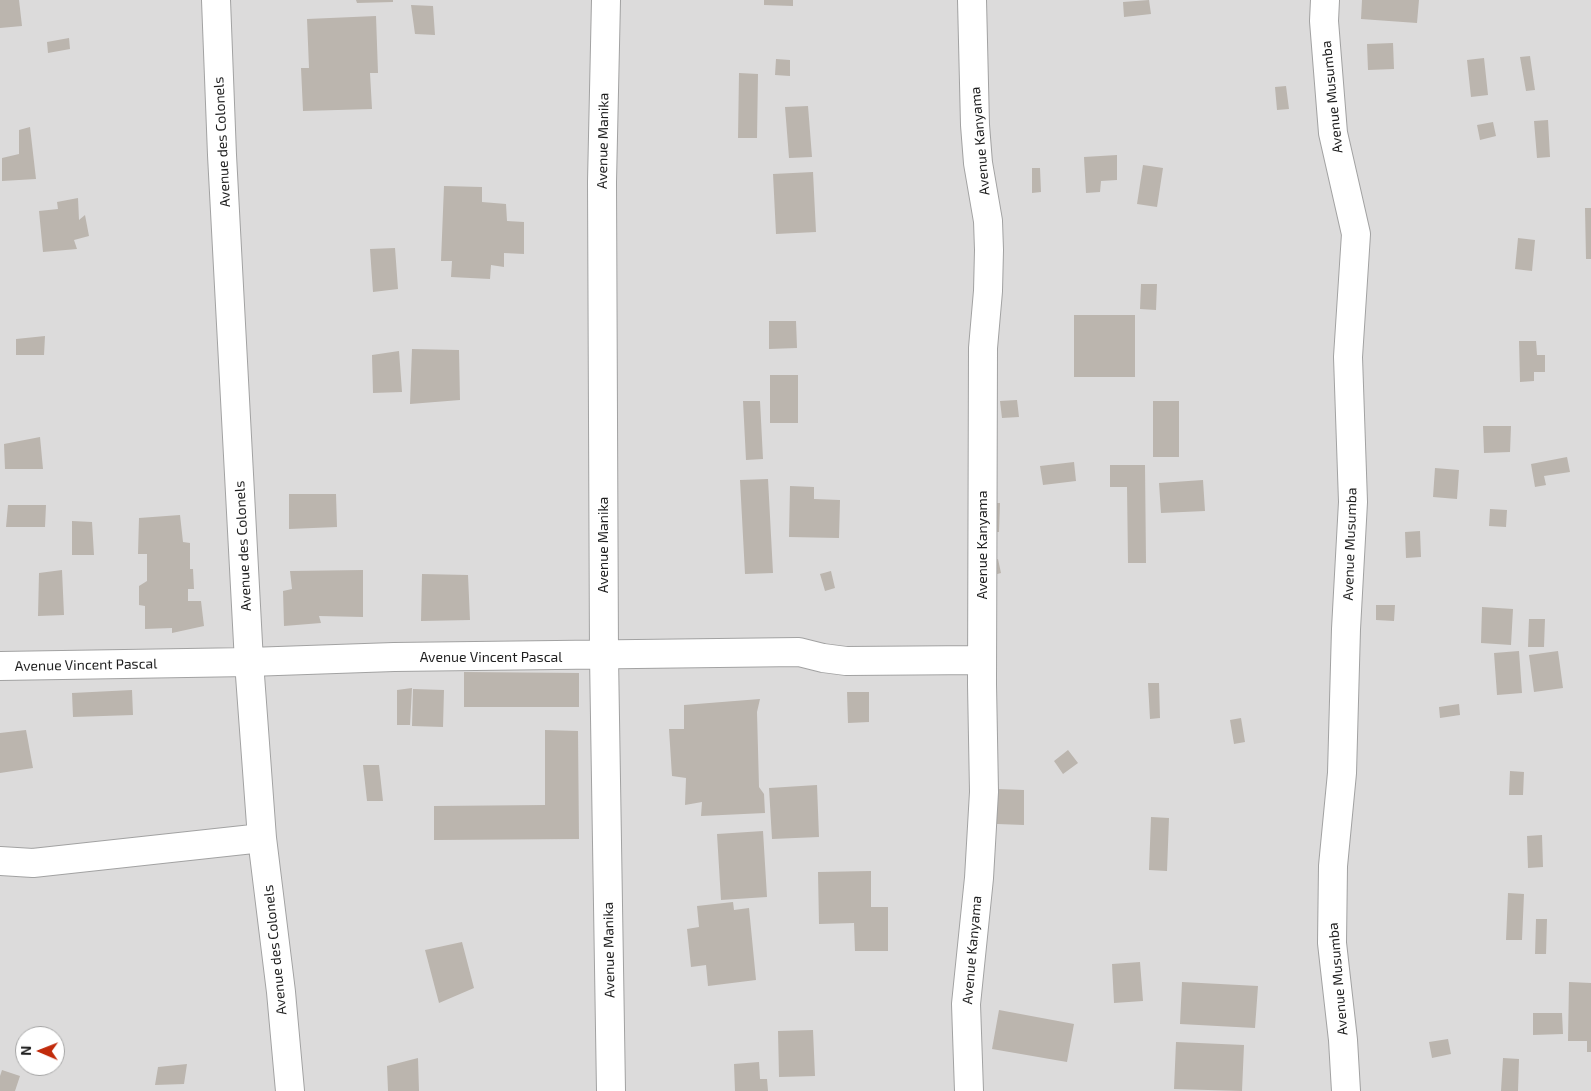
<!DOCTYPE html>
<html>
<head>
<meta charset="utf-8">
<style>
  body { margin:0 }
  #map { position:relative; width:1591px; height:1091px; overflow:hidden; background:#eeede4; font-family:"Exo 2",sans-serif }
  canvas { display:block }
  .north { position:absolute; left:15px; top:1026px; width:50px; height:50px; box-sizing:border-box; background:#fff; border:1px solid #a5a5a5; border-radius:50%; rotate:271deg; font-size:14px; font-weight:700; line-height:20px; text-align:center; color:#1e1e1e }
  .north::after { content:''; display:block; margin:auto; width:18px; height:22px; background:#c12b0b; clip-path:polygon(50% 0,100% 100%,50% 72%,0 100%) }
</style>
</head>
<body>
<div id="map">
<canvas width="1591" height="1091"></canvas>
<div class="north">N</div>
</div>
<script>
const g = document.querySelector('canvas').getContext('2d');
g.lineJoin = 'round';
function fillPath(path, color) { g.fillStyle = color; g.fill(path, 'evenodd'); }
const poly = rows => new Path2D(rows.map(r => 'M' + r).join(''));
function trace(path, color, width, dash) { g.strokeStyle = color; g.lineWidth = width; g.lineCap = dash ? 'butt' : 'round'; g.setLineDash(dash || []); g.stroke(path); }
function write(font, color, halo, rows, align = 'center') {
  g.font = font + ' "Exo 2",sans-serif'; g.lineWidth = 4.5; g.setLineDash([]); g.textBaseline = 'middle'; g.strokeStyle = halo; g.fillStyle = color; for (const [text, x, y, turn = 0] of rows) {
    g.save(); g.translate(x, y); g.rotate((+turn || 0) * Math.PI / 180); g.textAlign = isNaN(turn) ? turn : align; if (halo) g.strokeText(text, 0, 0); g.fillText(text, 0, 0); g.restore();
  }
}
const residential = poly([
  [0,0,1591,0,1591,1091,0,1091],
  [25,1036,55,1036,55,1066,25,1066]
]);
const building = poly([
  [0,0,19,0,22,26,0,28],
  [356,0,393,0,393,2,357,3],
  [764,0,793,0,793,6,764,5],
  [1149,0,1151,14,1124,17,1123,2],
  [1362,0,1419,0,1417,23,1361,19],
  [411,5,433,6,435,35,415,34],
  [376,16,378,73,370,73,372,109,303,111,301,68,309,68,307,19],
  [69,38,70,49,48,53,47,42],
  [1393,43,1394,69,1368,70,1367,44],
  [1530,56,1535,90,1526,91,1520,57],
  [1484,58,1488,95,1471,97,1467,60],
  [776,59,790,60,790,76,775,75],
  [739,73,758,74,757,138,738,138],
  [1286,86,1289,109,1277,110,1275,87],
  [808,106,812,157,789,158,785,107],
  [1548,120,1550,157,1537,158,1534,121],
  [1493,122,1496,136,1480,140,1477,125],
  [30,127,36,179,2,181,2,158,19,154,19,130],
  [1117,155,1117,180,1101,181,1100,192,1086,193,1084,157],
  [1143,165,1163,168,1157,207,1137,204],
  [1032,168,1040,168,1041,192,1032,193],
  [813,172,816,232,776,234,773,174],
  [444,186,482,187,482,202,506,204,507,221,524,222,524,254,504,253,504,267,491,265,490,279,451,277,452,261,441,261],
  [78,198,79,220,85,215,89,236,74,240,77,249,43,252,39,211,58,209,57,202],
  [1585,208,1591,208,1591,259,1586,259],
  [1518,238,1535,240,1532,271,1515,269],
  [395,248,398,289,373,292,370,249],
  [1141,284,1157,284,1156,310,1140,309],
  [1074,315,1135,315,1135,377,1074,377],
  [769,321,796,321,797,348,769,349],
  [45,336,44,355,16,355,16,339],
  [1519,341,1536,341,1537,355,1545,355,1545,372,1534,372,1534,381,1520,382],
  [412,349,459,350,460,400,410,404],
  [399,351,402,392,373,393,372,355],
  [770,375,798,375,798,423,770,423],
  [1017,400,1019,417,1002,418,1000,401],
  [743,401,760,401,763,459,746,460],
  [1153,401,1179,401,1179,457,1153,457],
  [1483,426,1511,426,1510,452,1484,453],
  [40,437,43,469,5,469,4,444],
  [1567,457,1570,472,1544,476,1546,485,1535,487,1531,464],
  [1074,462,1076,481,1043,485,1040,466],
  [1110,465,1145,465,1146,563,1128,563,1127,487,1110,487],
  [1435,468,1459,470,1457,499,1433,497],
  [768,479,773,573,745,574,740,480],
  [1203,480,1205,511,1161,513,1159,483],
  [790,486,814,487,814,499,840,500,839,538,789,537],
  [289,494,336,494,337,527,289,529],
  [986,503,1000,503,999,532,985,532],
  [8,505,46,505,45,527,6,527],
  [1490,509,1507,510,1506,527,1489,526],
  [180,515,183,542,190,543,190,569,193,569,194,589,188,589,188,601,201,601,204,626,172,633,172,628,145,629,145,606,139,605,139,586,147,581,147,554,138,554,139,518],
  [72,521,92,522,94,555,72,555],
  [1420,531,1421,557,1406,558,1405,532],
  [998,559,1001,573,990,576,987,562],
  [62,570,64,615,38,616,39,573],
  [363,570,363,617,319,616,321,623,284,626,283,591,292,589,290,571],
  [831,571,835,588,825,591,820,574],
  [422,574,468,575,470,620,421,621],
  [1376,605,1395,605,1394,621,1376,620],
  [1482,607,1513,609,1511,645,1481,643],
  [1529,619,1545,619,1544,647,1528,647],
  [1519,651,1522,693,1497,695,1494,653],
  [1558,651,1563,688,1534,692,1529,655],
  [464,672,579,673,579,707,464,707],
  [1148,683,1159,683,1160,718,1150,719],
  [412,688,410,725,397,725,397,690],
  [413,689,444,690,443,727,412,726],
  [132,690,133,715,73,717,72,693],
  [847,692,869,692,869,722,848,723],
  [760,699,757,712,759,787,764,794,765,813,701,816,702,802,685,805,686,778,672,776,669,729,684,729,684,705],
  [1459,704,1460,715,1440,718,1439,707],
  [1241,718,1245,742,1234,744,1230,720],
  [26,730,33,768,0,773,0,733],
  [545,730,578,731,579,839,434,840,434,806,545,805],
  [1068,750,1078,763,1063,774,1054,761],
  [363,765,379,765,383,801,367,801],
  [1510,771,1524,772,1523,795,1509,795],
  [817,785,819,837,772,839,769,788],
  [997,789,1024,790,1024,825,997,824],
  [1151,817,1169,818,1167,871,1149,870],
  [763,831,767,897,721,900,717,834],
  [1542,835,1543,867,1528,868,1527,836],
  [871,871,871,907,888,907,888,951,855,951,854,923,819,924,818,872],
  [1508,893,1524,894,1522,940,1506,940],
  [733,902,734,910,749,908,756,980,708,986,706,965,691,967,687,929,699,927,697,906],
  [1536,919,1547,919,1546,954,1535,954],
  [462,942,474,988,439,1003,425,950],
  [1140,962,1143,1001,1114,1003,1112,964],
  [1182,982,1258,986,1255,1028,1180,1024],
  [1569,982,1591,983,1591,1052,1587,1052,1587,1041,1568,1041],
  [999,1010,1074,1024,1067,1062,992,1049],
  [1533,1013,1562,1013,1563,1034,1533,1035],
  [813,1030,815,1076,779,1077,778,1031],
  [1448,1039,1451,1054,1432,1058,1429,1042],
  [1176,1042,1244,1045,1242,1091,1174,1089],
  [418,1058,419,1091,388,1091,387,1066],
  [1503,1058,1519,1059,1518,1091,1501,1091],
  [759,1062,760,1079,767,1079,768,1091,735,1091,734,1064],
  [187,1064,184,1084,155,1085,158,1067],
  [2,1070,20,1076,15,1091,0,1091,0,1076]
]);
const street = poly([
  [216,0,222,155,249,662,262,838,281,992,290,1091],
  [606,0,602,182,604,656,611,1091],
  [1325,0,1324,21,1333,133,1356,234,1348,357,1353,502,1346,629,1342,773,1333,866,1332,943,1343,1040,1346,1091],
  [0,666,249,662,394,657,799,652,823,658,846,661,982,660],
  [0,861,33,863,262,838],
  [969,1091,966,1004,979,878,984,792,982,684,983,348,988,291,989,250,988,221,978,163,975,125,972,0]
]);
const streetNames = [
  ["Avenue Musumba",1332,97,-96],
  ["Avenue Manika",603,141,-89],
  ["Avenue Kanyama",980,141,-95],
  ["Avenue des Colonels",222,142,-93],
  ["Avenue Musumba",1350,544,-88],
  ["Avenue Manika",603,545,-90],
  ["Avenue Kanyama",982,545,-90],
  ["Avenue des Colonels",243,546,-93],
  ["Avenue Vincent Pascal",491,657],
  ["Avenue Vincent Pascal",86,665,-1],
  ["Avenue des Colonels",275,950,-96],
  ["Avenue Manika",609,950,-91],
  ["Avenue Kanyama",972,950,-85],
  ["Avenue Musumba",1338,979,-95]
];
fillPath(residential, '#dcdbdb');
fillPath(building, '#bbb5ae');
trace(street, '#a2a2a2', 30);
trace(street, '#fff', 28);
write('14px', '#1e1e1e', '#fff', streetNames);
</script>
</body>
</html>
